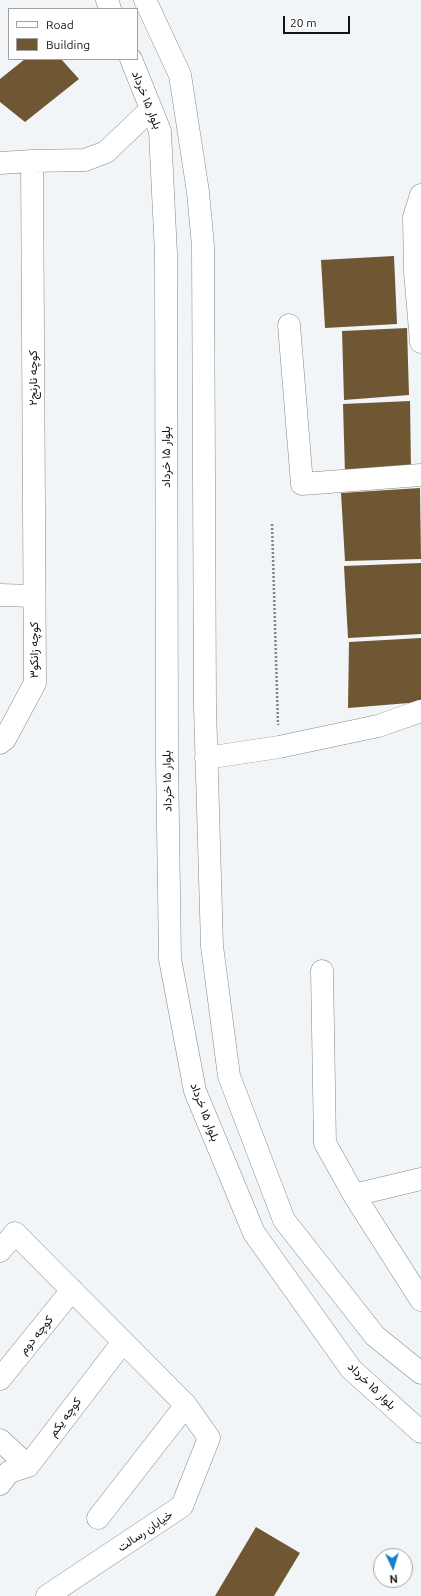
<!DOCTYPE html>
<html>
<head>
<meta charset="utf-8">
<style>
  body { margin:0 }
  #map { position:relative; width:421px; height:1596px; overflow:hidden; background:#f1f5f7; font-family:Ubuntu,sans-serif }
  canvas { display:block }
  .legend { position:absolute; left:8px; top:8px; width:130px; height:52px; box-sizing:border-box; background:#fff; border:1px solid #a1a1a1; margin:0; padding:5px 7px; list-style:none; font-size:12px; color:#131415 }
  .legend li { display:flex; align-items:center; gap:8px; height:20px }
  .legend b { width:20px; border:1px solid #a1a1a1 }
  .north { position:absolute; left:373px; top:1548px; width:40px; height:40px; box-sizing:border-box; background:#fff; border:1px solid #a1a1a1; border-radius:50%; rotate:176deg; font-size:11px; font-weight:700; line-height:16px; text-align:center; color:#131415 }
  .north::after { content:''; display:block; margin:auto; width:14px; height:18px; background:#197fca; clip-path:polygon(50% 0,100% 100%,50% 72%,0 100%) }
  .scale { position:absolute; left:283px; top:16px; width:67px; height:18px; box-sizing:border-box; border:2px solid #131415; border-top:0; padding-left:5px; font-size:12px; line-height:14px; white-space:nowrap; color:#131415; -webkit-text-stroke:3px #fff; paint-order:stroke }
</style>
</head>
<body>
<div id="map">
<canvas width="421" height="1596"></canvas>
<ul class="legend">
<li><b style="height:5px;background:#fff"></b>Road</li>
<li><b style="height:11px;background:#6f5733"></b>Building</li>
</ul>
<div class="north">N</div>
<div class="scale">20 m</div>
</div>
<script>
const g = document.querySelector('canvas').getContext('2d');
g.lineJoin = 'round';
function fillPath(path, color) { g.fillStyle = color; g.fill(path, 'evenodd'); }
const poly = rows => new Path2D(rows.map(r => 'M' + r).join(''));
function trace(path, color, width, dash) { g.strokeStyle = color; g.lineWidth = width; g.lineCap = dash ? 'butt' : 'round'; g.setLineDash(dash || []); g.stroke(path); }
function write(font, color, halo, rows, align = 'center') {
  g.font = font + ' Ubuntu,Vazirmatn,sans-serif'; g.lineWidth = 4; g.setLineDash([]); g.textBaseline = 'middle'; g.strokeStyle = halo; g.fillStyle = color; for (const [text, x, y, turn = 0] of rows) {
    g.save(); g.translate(x, y); g.rotate((+turn || 0) * Math.PI / 180); g.textAlign = isNaN(turn) ? turn : align; if (halo) g.strokeText(text, 0, 0); g.fillText(text, 0, 0); g.restore();
  }
}
const building = poly([
  [25,59,61,59,79,79,25,122,0,102,0,79],
  [394,256,397,324,325,328,321,260],
  [407,328,409,395,344,400,342,331],
  [410,401,411,469,345,474,343,404],
  [420,488,421,559,345,561,341,493],
  [421,563,421,634,348,638,344,566],
  [421,638,421,702,348,708,349,642],
  [256,1527,300,1553,274,1596,215,1596]
]);
const path = poly([
  [272,524,278,725]
]);
const minor = poly([
  [107,0,110,9],
  [145,0,180,75,198,192,203,246,205,706,212,946,229,1076,284,1220,375,1336,421,1373],
  [131,59,160,131,166,254,167,760,170,959,195,1091,254,1233,351,1369,421,1432],
  [0,163,32,161,85,160,106,152,151,109],
  [421,195,414,217,415,271,421,342],
  [289,325,302,484,421,475],
  [0,595,34,596],
  [0,743,5,739,35,683,32,161],
  [206,758,279,747,378,726,421,711],
  [322,971,325,1143,354,1195,421,1300],
  [354,1195,421,1179],
  [0,1251,15,1233,186,1405,209,1438,182,1506,47,1596],
  [0,1379,72,1290],
  [0,1440,28,1466],
  [0,1484,9,1472,28,1466,123,1342],
  [98,1518,186,1405]
]);
const streetNames = [
  ["بلوار ۱۵ خرداد",147,100,68],
  ["کوچه نارنج۲",33,378,-90],
  ["بلوار ۱۵ خرداد",166,457,-90],
  ["کوچه زانکو۳",34,650,-90],
  ["بلوار ۱۵ خرداد",167,781,-91],
  ["بلوار ۱۵ خرداد",205,1112,69],
  ["کوچه دوم",36,1335,-51],
  ["بلوار ۱۵ خرداد",372,1386,44],
  ["کوچه یکم",65,1417,-53],
  ["خیابان رسالت",145,1531,-34]
];
fillPath(building, '#6f5733');
trace(minor, '#85888a', 23);
trace(path, '#808284', 2.5, [2, 2]);
trace(minor, '#fff', 22);
write('12px', '#131415', '#fff', streetNames);
</script>
</body>
</html>
